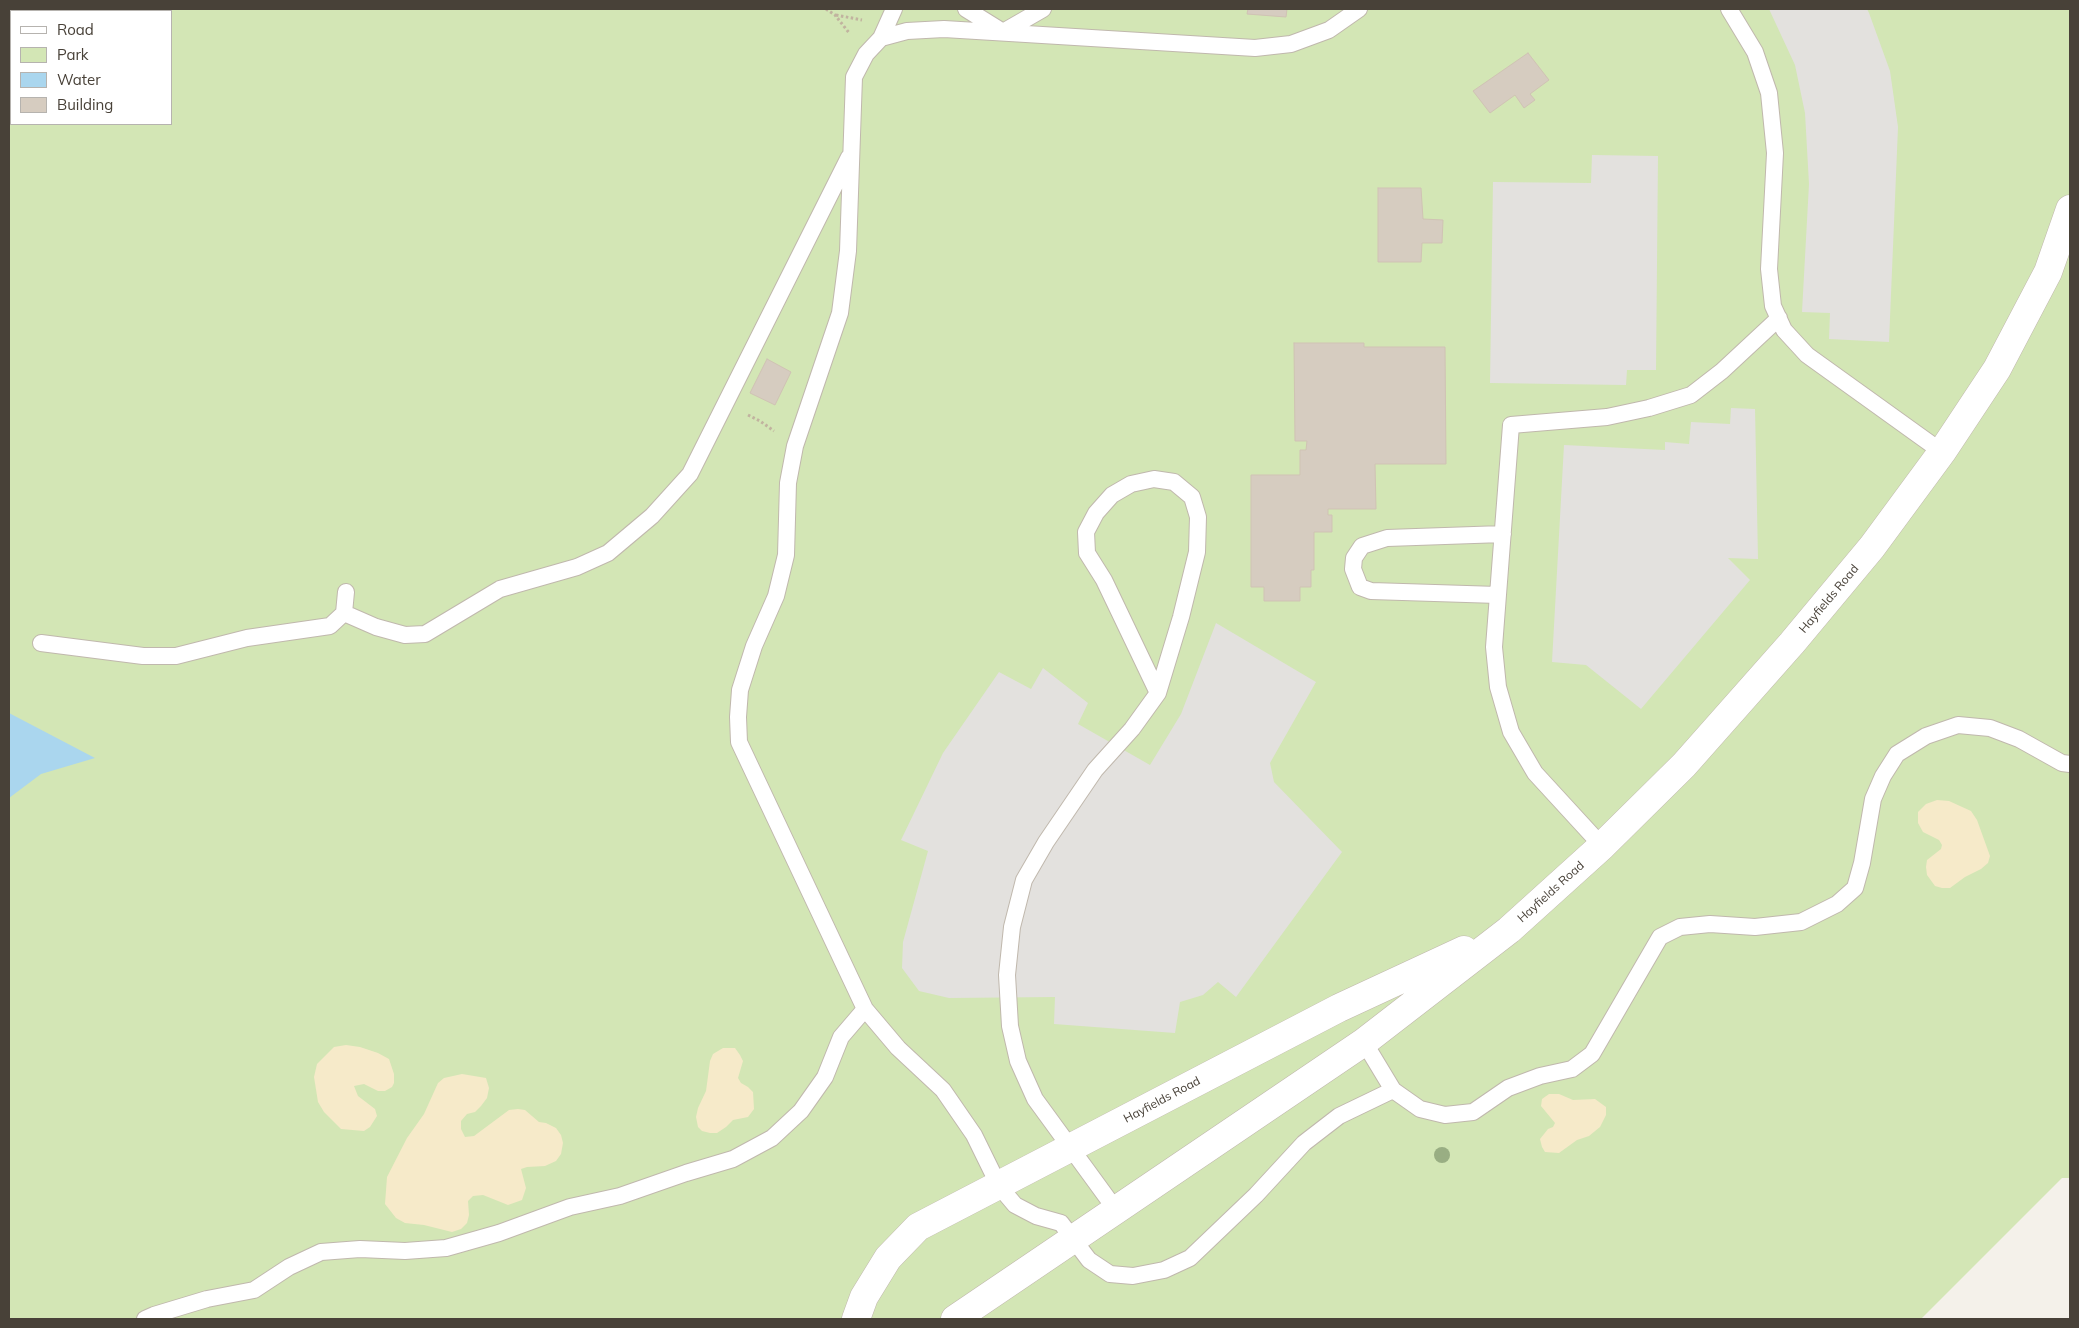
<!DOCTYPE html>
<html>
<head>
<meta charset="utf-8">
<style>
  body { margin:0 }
  #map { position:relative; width:2079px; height:1328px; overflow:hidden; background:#f4f1ea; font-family:Mulish,sans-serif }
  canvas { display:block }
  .frame { position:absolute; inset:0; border:10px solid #484138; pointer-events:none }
  .legend { position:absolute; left:10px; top:10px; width:162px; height:115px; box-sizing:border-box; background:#fff; border:1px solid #b6b3af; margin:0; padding:6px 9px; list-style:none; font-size:15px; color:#484138 }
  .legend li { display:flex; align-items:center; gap:10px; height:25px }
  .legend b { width:25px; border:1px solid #b6b3af }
</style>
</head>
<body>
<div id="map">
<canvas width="2079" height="1328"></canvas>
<div class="frame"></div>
<ul class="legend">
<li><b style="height:6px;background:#fff"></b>Road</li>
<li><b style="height:14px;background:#d3e6b5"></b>Park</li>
<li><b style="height:14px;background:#aad6ee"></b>Water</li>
<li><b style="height:14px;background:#d6ccc0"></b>Building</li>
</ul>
</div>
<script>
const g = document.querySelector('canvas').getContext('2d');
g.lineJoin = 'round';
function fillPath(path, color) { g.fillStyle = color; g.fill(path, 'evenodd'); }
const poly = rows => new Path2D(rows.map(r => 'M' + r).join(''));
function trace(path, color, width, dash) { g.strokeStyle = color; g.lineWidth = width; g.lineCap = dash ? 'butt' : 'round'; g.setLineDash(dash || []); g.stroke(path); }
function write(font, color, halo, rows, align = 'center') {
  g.font = font + ' Mulish,sans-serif'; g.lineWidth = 4.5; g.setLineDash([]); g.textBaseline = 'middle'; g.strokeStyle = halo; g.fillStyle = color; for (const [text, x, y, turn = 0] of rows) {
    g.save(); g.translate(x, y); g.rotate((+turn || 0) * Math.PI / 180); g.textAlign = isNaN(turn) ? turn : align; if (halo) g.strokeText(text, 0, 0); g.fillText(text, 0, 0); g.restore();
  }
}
const green = poly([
  [9,9,2070,9,2070,1178,2062,1178,1921,1319,9,1319],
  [11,11,171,11,171,124,11,124]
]);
const sand = poly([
  [1937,800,1949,801,1971,811,1977,820,1990,856,1988,863,1981,869,1965,877,1950,888,1942,888,1935,886,1927,875,1926,867,1927,860,1941,849,1942,845,1939,840,1923,832,1918,823,1918,812,1926,804],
  [346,1045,360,1047,378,1053,389,1059,394,1074,394,1083,392,1087,385,1091,378,1091,364,1084,354,1086,358,1096,375,1109,377,1116,370,1127,364,1131,341,1129,324,1112,318,1102,314,1077,317,1064,334,1047],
  [723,1048,735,1048,740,1055,743,1061,738,1078,741,1083,748,1087,753,1092,754,1109,748,1117,733,1120,726,1127,717,1133,710,1133,702,1131,698,1127,696,1117,698,1108,706,1091,710,1061,713,1054],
  [462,1074,486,1078,489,1088,487,1098,481,1106,475,1112,467,1114,461,1121,461,1129,465,1137,474,1136,509,1110,518,1109,525,1110,539,1122,546,1123,556,1128,561,1135,563,1143,561,1154,556,1161,545,1166,527,1167,521,1169,526,1188,522,1200,508,1205,483,1195,473,1196,468,1201,469,1215,467,1223,461,1229,452,1232,424,1225,405,1223,396,1218,385,1204,387,1177,407,1138,424,1114,438,1083,444,1078],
  [1549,1094,1559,1094,1573,1100,1595,1099,1606,1107,1606,1115,1600,1127,1589,1136,1577,1140,1559,1153,1545,1152,1542,1147,1540,1139,1548,1129,1553,1127,1555,1123,1541,1106,1542,1099]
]);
const parking = poly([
  [1769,9,1867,9,1869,13,1890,71,1898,127,1889,342,1829,339,1830,313,1802,312,1809,184,1805,113,1795,65],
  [1592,155,1658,156,1656,370,1627,370,1626,385,1490,383,1493,182,1591,183],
  [1731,408,1755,409,1758,559,1728,558,1750,580,1641,709,1586,665,1552,662,1564,445,1665,450,1665,442,1689,444,1691,422,1730,424],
  [1216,623,1316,682,1270,763,1274,782,1342,852,1236,997,1218,982,1203,995,1180,1002,1175,1033,1054,1024,1055,997,949,998,919,991,902,968,903,942,928,851,901,840,943,753,999,672,1031,689,1043,668,1088,703,1078,724,1150,765,1181,714]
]);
const water = poly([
  [9,713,95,758,41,774,9,798]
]);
const building = poly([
  [1248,9,1287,9,1286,17,1247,14,1248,9],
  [1528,53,1549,80,1530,94,1535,100,1524,108,1515,95,1490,113,1473,91,1528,53],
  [1378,188,1421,188,1423,219,1443,220,1442,243,1422,243,1421,262,1378,262,1378,188],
  [1294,343,1364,343,1364,347,1445,347,1446,464,1375,464,1376,509,1328,509,1328,515,1332,515,1332,532,1314,532,1314,570,1311,570,1311,587,1300,587,1300,601,1264,601,1264,587,1251,587,1251,475,1300,475,1300,450,1306,450,1307,441,1295,441,1294,343],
  [767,359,791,372,775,405,750,393,767,359]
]);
const path = poly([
  [826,9,835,15,850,34],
  [836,15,862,20],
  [748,415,760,421,774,431]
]);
const service = poly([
  [966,9,1003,32,1043,9],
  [1359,9,1329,30,1291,44,1255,48,944,29,907,31,881,38,866,54,854,77,848,251,840,313,795,446,788,483,786,555,776,596,754,646,740,690,738,717,739,742,865,1009,898,1048,943,1090,974,1135,999,1186,1015,1205,1036,1216,1061,1223,1089,1260,1110,1274,1133,1276,1164,1270,1190,1258,1256,1195,1304,1143,1339,1116,1393,1090],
  [1729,9,1755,52,1769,93,1775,153,1769,269,1773,306,1784,330,1807,355,1942,452],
  [881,38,894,9],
  [1498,595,1371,591,1360,587,1353,569,1354,558,1362,546,1387,538,1503,534],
  [344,613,376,627,405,635,425,634,500,589,577,567,608,553,652,516,690,474,849,157],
  [41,643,143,656,176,656,247,638,330,626,344,613,346,592],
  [1602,846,1535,773,1511,732,1498,687,1494,647,1511,425,1607,417,1649,408,1691,395,1722,371,1779,318],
  [1364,1042,1393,1090,1420,1109,1445,1115,1473,1112,1508,1088,1540,1076,1572,1069,1592,1054,1660,937,1680,927,1710,924,1755,927,1801,922,1837,904,1855,888,1862,863,1873,799,1883,776,1897,754,1926,736,1958,725,1990,728,2019,739,2062,763,2070,764],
  [1116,1210,1035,1099,1018,1061,1010,1026,1007,975,1012,927,1024,880,1046,842,1095,770,1132,729,1158,693,1181,617,1197,552,1198,517,1192,497,1174,482,1154,479,1131,484,1112,495,1096,513,1086,532,1087,553,1104,580,1158,693],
  [145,1319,154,1315,207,1299,254,1290,289,1267,321,1252,360,1249,405,1251,446,1248,499,1233,570,1207,620,1196,686,1173,733,1159,772,1138,801,1111,825,1077,841,1037,865,1009]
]);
const minor = poly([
  [856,1319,864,1297,888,1258,918,1227,1339,1008,1464,950],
  [955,1319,1364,1042,1509,930,1602,846,1684,765,1792,643,1872,547,1942,452,1997,369,2048,272,2070,209]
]);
const trees = [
  [1442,1155]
];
const streetNames = [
  ["Hayfields Road",1829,599,-50],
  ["Hayfields Road",1551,892,-42],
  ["Hayfields Road",1162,1100,-28]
];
fillPath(green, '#d3e6b5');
fillPath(sand, '#f6eac9');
fillPath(parking, '#e3e1de');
fillPath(water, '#aad6ee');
fillPath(building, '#d6ccc0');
trace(building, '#d0c3b4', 1);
trace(service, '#c0b8ad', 18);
trace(minor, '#c0b8ad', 29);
trace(path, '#c1b39f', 3, [2.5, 2.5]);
trace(service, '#fff', 16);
trace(minor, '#fff', 28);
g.fillStyle = '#99ae83';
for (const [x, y] of trees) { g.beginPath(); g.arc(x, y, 8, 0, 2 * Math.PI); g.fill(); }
write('12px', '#484138', '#fff', streetNames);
</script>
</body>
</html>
